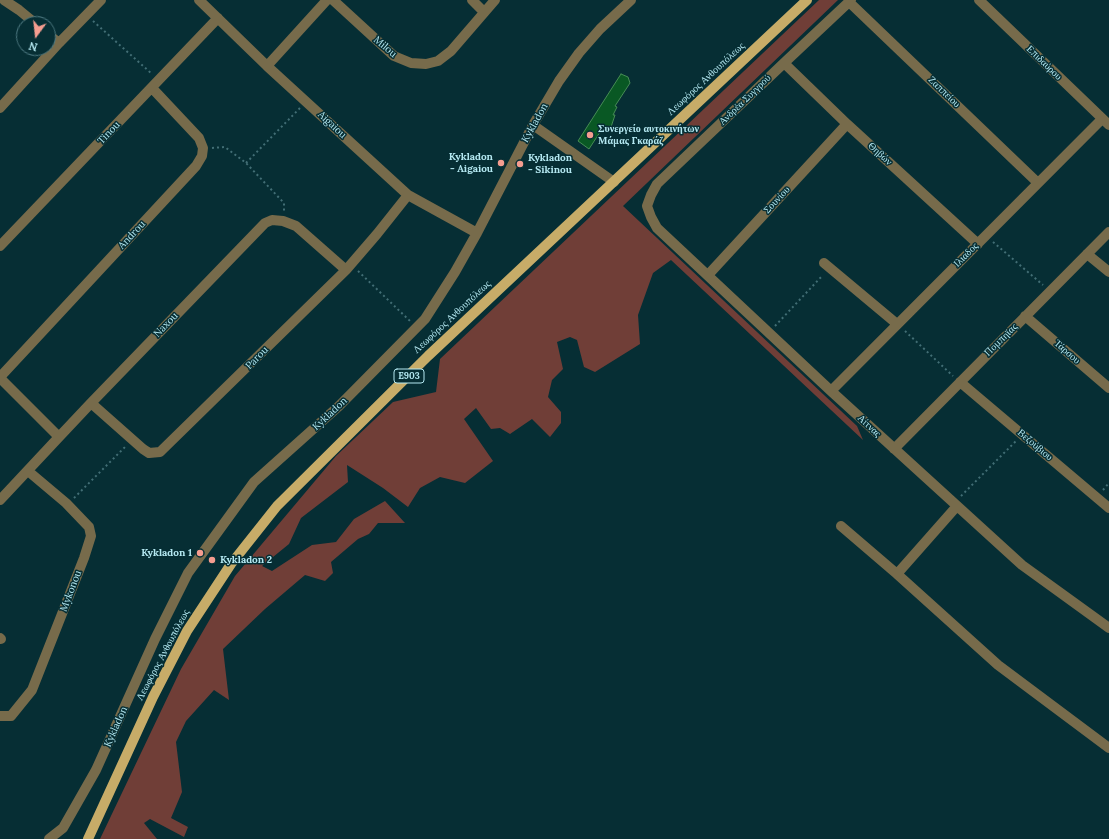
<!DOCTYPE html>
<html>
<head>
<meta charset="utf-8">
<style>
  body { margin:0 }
  #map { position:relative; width:1109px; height:839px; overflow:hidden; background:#062e34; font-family:Lora,serif }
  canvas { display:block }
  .north { position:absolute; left:16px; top:16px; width:40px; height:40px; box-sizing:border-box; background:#062e34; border:1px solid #4c7880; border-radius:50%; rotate:195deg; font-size:11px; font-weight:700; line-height:16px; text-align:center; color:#b4e8f1 }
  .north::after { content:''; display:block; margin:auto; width:14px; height:18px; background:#f59d90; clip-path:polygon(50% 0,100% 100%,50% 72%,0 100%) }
</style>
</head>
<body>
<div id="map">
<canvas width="1109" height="839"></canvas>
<div class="north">N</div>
</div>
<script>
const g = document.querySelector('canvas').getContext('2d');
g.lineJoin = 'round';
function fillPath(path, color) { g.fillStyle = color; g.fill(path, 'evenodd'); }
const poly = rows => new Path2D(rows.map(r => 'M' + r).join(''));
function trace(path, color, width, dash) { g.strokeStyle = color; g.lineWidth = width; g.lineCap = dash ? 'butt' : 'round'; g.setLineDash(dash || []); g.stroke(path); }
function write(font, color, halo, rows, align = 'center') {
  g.font = font + ' Lora,serif'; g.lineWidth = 3; g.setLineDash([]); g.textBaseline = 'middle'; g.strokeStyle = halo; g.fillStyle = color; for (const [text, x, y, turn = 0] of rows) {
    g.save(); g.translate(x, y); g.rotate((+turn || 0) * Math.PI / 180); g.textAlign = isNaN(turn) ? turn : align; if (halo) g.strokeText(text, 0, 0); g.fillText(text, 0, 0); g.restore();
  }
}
const green = poly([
  [819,0,838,0,623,206,857,426,863,440,671,260,653,273,638,315,640,344,595,372,584,367,577,340,570,337,557,342,563,369,552,380,548,397,561,412,561,423,550,437,532,419,510,434,500,428,491,429,476,408,464,419,493,461,465,483,440,477,420,488,408,507,383,488,347,465,348,482,301,518,289,544,262,566,272,571,312,545,336,542,354,519,385,501,405,523,378,523,369,534,358,539,331,562,333,573,325,581,305,575,265,609,223,649,229,700,214,690,186,721,176,742,182,792,171,818,188,827,184,837,150,819,144,823,157,839,100,839,181,669,235,576,336,456,393,402,436,392,440,359]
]);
const building = poly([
  [621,74,628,77,630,83,615,106,617,107,613,115,615,115,611,127,609,126,607,132,602,129,589,149,578,141,621,74]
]);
const path = poly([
  [93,21,152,74],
  [212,148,225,147,246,163,284,203,284,212],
  [246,163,300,108],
  [993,242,1043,285],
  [358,271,410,321],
  [775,326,823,275],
  [905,331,953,376],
  [1103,490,1109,483],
  [961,496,1016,441],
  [74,498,126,446]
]);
const minor = poly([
  [4,0,19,10,36,24],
  [199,0,267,66,408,195,477,233],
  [333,0,394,56,411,63,426,64,438,61,451,51,495,0],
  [472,0,484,12],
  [851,0,784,63,657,184,651,195,647,206,651,217,657,228,831,391,1022,565,1109,628],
  [979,0,1109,125],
  [849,2,1038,183],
  [48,34,59,43],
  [784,63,847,124,978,244],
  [267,66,327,0],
  [0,108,59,43,101,0],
  [533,125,614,182],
  [0,246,218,18],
  [1087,254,1109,272],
  [824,263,897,324],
  [708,275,847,124],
  [1025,316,1109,388],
  [0,377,196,166,202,156,203,148,199,138,152,88],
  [0,378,59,437],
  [960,382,1109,508],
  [831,391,1102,119],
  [91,403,143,449,149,453,160,452,346,270,377,234,408,195],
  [894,449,1109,232],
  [0,500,59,437,91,403,265,223,272,220,283,221,296,226,346,270],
  [841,526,897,574,957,506],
  [897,574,998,665,1109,748],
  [0,638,1,639],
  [0,716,11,716,32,690,84,558,91,536,89,527,66,503,28,471],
  [49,839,63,828,96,770,155,639,188,573,254,482,339,406,425,319,455,272,477,233,533,125,559,81,579,53,600,29,631,0]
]);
const major = poly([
  [88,839,153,697,187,631,231,564,277,506,428,356,807,0]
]);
const markers = [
  [590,135,4,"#f59d90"],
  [501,163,4,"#f59d90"],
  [520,164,4,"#f59d90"],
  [200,553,4,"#f59d90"],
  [212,560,4,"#f59d90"]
];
const shields = [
  [409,376,30]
];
const shieldNames = [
  ["E903",409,376]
];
const streetNames = [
  ["Milou",385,47,40],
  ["Επιδαύρου",1044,63,44],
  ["Λεωφόρος Ανθουπόλεως",706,79,-43],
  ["Ζαππείου",944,92,44],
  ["Ανδρέα Συγγρού",745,100,-44],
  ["Kykladon",535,123,-61],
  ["Aigaiou",332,125,43],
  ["Tinou",109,133,-46],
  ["Θηβών",880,154,42],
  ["Σουνίου",777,200,-47],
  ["Androu",132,235,-47],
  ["Ιλιαδος",966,255,-45],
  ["Λεωφόρος Ανθουπόλεως",452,317,-43],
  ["Naxou",166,325,-46],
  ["Πομπηϊας",1001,340,-45],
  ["Τάρσου",1067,352,41],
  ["Parou",257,358,-45],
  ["Kykladon",330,414,-43],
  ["Αίτνας",869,426,43],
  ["Βεζούβιου",1035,445,40],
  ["Mykonou",71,591,-69],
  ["Λεωφόρος Ανθουπόλεως",163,655,-62],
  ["Kykladon",116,727,-66]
];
const poiNames = [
  ["Συνεργείο αυτοκινήτων",598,129],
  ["Μάμας Γκαράζ",598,141],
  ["Kykladon",493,157,"right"],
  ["- Aigaiou",493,169,"right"],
  ["Kykladon",528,158],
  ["- Sikinou",528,170],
  ["Kykladon 1",192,553,"right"],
  ["Kykladon 2",220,560]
];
fillPath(green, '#703e37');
fillPath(building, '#095824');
trace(building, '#468c55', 1);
trace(path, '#426e75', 2, [2, 3]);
trace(minor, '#776b4b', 10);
trace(major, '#c7ac68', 10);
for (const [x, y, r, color] of markers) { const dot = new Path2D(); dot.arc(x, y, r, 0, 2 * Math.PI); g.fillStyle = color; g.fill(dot); trace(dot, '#062e34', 1.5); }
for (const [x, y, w] of shields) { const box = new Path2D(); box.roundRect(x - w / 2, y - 7, w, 14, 3); g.fillStyle = '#062e34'; g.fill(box); trace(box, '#b4e8f1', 1); }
write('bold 9px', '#b4e8f1', null, shieldNames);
write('10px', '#b4e8f1', '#062e34', streetNames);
write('bold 10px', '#b4e8f1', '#062e34', poiNames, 'left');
</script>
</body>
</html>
